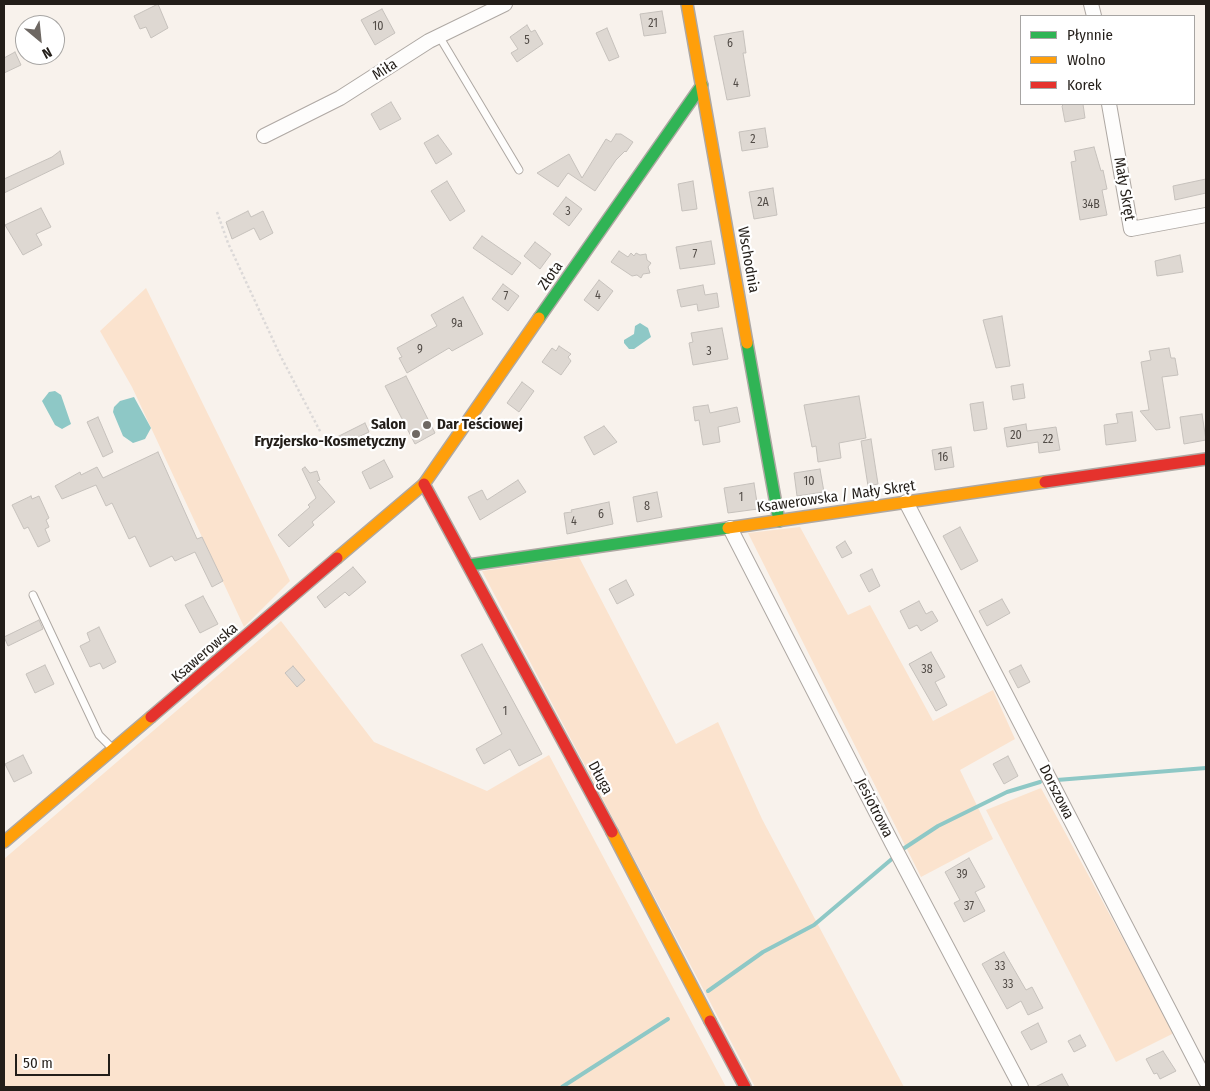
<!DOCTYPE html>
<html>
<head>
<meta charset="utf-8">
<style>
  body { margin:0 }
  #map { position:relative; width:1210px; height:1091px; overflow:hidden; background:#f8f2ec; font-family:"Fira Sans Condensed",sans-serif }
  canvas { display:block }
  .frame { position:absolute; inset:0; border:5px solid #231e19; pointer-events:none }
  .legend { position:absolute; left:1020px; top:15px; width:175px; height:90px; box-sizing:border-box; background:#fff; border:1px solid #a7a5a3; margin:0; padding:6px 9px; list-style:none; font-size:15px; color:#231e19 }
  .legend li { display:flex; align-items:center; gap:10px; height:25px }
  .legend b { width:25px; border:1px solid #a7a5a3 }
  .north { position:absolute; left:15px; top:15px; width:50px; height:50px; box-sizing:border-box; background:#fff; border:1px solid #a7a5a3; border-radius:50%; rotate:152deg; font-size:14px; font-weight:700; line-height:20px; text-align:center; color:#231e19 }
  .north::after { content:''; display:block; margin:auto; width:18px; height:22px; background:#6e6863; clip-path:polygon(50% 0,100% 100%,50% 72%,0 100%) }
  .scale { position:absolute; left:15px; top:1054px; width:95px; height:22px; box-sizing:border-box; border:2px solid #231e19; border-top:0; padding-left:6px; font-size:15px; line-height:18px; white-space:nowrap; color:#231e19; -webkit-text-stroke:4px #fff; paint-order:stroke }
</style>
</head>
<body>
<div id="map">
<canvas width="1210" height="1091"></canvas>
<div class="frame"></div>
<ul class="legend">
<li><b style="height:6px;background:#30b455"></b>Płynnie</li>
<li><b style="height:6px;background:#ff9f0a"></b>Wolno</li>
<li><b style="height:6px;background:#e5322d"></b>Korek</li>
</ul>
<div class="north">N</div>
<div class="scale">50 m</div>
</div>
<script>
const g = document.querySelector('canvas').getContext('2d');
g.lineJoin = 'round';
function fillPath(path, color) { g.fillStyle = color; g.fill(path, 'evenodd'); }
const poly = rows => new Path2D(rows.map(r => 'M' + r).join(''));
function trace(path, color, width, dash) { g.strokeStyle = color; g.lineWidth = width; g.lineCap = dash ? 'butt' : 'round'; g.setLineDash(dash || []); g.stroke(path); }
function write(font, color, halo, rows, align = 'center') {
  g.font = font + ' "Fira Sans Condensed",sans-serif'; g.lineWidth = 4.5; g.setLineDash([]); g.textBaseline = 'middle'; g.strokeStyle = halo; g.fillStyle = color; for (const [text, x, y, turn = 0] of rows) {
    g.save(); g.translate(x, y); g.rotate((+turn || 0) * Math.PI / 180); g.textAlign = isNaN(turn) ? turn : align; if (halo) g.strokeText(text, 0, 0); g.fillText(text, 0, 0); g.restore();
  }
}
const green = poly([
  [146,288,290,581,244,627,132,387,100,331],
  [800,527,848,615,870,605,933,721,993,690,1015,739,960,770,993,839,921,877,748,533],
  [579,557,676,744,718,722,762,819,904,1087,755,1087,482,571],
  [281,621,374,742,487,791,549,755,726,1087,4,1087,4,859],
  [1041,788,1174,1033,1116,1062,986,810]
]);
const water = poly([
  [640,323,648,328,651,337,634,349,629,349,624,343,624,340,634,334,635,326],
  [55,391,61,395,71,424,62,429,55,425,42,401,49,392],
  [134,397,151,428,145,439,133,443,123,436,113,412,114,407,120,401]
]);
const stream = poly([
  [1057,780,1206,768],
  [903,849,938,826,1007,792,1040,782],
  [708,991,763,952,814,925,893,858],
  [562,1087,668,1019]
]);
const building = poly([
  [158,4,168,28,151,38,146,27,140,29,134,16,158,4],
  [382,9,395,33,375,45,361,20,382,9],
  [662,11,666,33,644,36,640,14,662,11],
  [527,25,531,32,535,30,543,44,517,62,511,53,518,49,510,37,527,25],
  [607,28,619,57,609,61,596,33,607,28],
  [743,31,746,53,743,53,750,96,727,100,714,36,743,31],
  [15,52,21,65,4,73,4,58,15,52],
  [391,102,401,119,380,130,371,114,391,102],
  [1064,104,1083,104,1085,118,1065,122,1062,106,1064,104],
  [765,128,768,147,742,151,739,132,765,128],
  [616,134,621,134,633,142,626,152,625,151,616,160,595,191,568,173,558,187,537,173,569,154,582,178,606,139,611,142,616,134],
  [438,135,452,154,436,164,424,143,438,135],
  [1094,147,1101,171,1103,170,1107,189,1102,190,1107,215,1080,220,1071,162,1076,161,1074,151,1094,147],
  [60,151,64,164,4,193,4,179,52,157,60,151],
  [1206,179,1206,193,1175,200,1173,186,1206,179],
  [447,181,465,211,450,221,431,191,447,181],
  [693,181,697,209,682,211,678,184,693,181],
  [773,188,777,215,754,219,749,192,773,188],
  [566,197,582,209,569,226,553,214,566,197],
  [41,208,51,227,36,234,42,245,23,255,5,225,41,208],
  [248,211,251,217,263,211,273,233,260,240,254,228,232,239,226,222,248,211],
  [482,236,521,263,512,275,473,248,482,236],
  [711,241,715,264,680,269,676,247,711,241],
  [535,242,551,254,540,269,524,256,535,242],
  [619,251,628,257,631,253,634,256,636,253,640,255,646,254,647,260,651,263,648,267,650,273,643,274,641,278,637,275,632,276,611,262,619,251],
  [1180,255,1183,272,1157,276,1155,261,1180,255],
  [599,280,613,291,598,311,584,300,599,280],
  [503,284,519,296,508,311,492,299,503,284],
  [703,285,705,295,717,293,719,307,698,311,697,304,681,307,677,290,703,285],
  [463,297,483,334,452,351,449,348,407,373,399,358,402,357,397,348,437,326,431,315,463,297],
  [1002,316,1010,366,996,368,983,320,1002,316],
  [722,328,728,359,693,365,689,343,693,342,691,333,722,328],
  [559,346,571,354,568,357,571,361,561,375,542,362,552,348,556,351,559,346],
  [1169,348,1171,358,1175,358,1178,375,1162,377,1170,428,1156,430,1140,411,1149,410,1141,362,1151,360,1149,351,1169,348],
  [406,376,435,433,415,444,385,386,406,376],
  [522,382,534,391,519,412,507,403,522,382],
  [1023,384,1025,398,1013,400,1011,386,1023,384],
  [859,396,866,438,839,443,841,458,818,462,816,446,812,447,804,405,859,396],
  [983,402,987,429,974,431,970,404,983,402],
  [708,405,710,413,737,407,740,422,718,427,720,442,703,445,699,420,695,421,693,407,708,405],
  [1132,412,1136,441,1106,445,1104,425,1118,423,1116,414,1132,412],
  [1202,414,1206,440,1184,444,1180,417,1202,414],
  [98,417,113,452,103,457,87,422,98,417],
  [365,423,369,432,339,446,335,438,365,423],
  [1026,424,1027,431,1056,427,1060,450,1039,453,1038,442,1007,447,1004,428,1026,424],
  [604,426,617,442,594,455,584,437,604,426],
  [871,439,878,484,868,486,861,441,871,439],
  [951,447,954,467,935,470,932,450,951,447],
  [158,452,197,539,202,537,223,581,212,587,195,552,175,561,172,556,150,567,135,536,129,539,112,503,106,506,96,485,62,499,55,486,80,472,81,475,97,467,103,478,158,452],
  [384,460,393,477,370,489,362,472,384,460],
  [305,467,310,473,317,471,320,480,317,481,335,502,312,522,314,525,289,547,278,535,310,507,308,505,316,498,302,469,305,467],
  [820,469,824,492,797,496,794,473,820,469],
  [518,480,526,492,480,520,468,497,482,490,487,500,518,480],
  [754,483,758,509,728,513,724,488,754,483],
  [657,492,662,517,637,522,633,497,657,492],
  [31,496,32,499,39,496,49,518,46,520,49,527,45,529,50,541,38,547,28,527,24,529,12,505,31,496],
  [609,502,613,524,567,534,564,513,572,512,571,510,609,502],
  [960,527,978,561,961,570,943,536,960,527],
  [845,541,852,553,842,558,836,547,845,541],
  [353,567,366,582,349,596,345,592,325,608,317,597,353,567],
  [872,569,880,586,869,592,860,575,872,569],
  [626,580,634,595,617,604,609,589,626,580],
  [203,596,218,624,200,633,185,605,203,596],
  [1002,599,1010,613,987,626,979,611,1002,599],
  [919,601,926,614,932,611,938,621,921,631,917,625,909,629,900,611,919,601],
  [39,620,43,629,8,646,4,637,39,620],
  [99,627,116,662,103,669,100,663,90,667,80,646,90,641,87,633,99,627],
  [482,644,542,754,519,766,510,749,484,764,476,749,502,734,461,655,482,644],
  [931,652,945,677,935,682,947,705,936,711,909,664,931,652],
  [45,665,54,684,35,693,26,674,45,665],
  [1021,665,1030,682,1018,688,1009,671,1021,665],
  [293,666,305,680,297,687,285,673,293,666],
  [23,755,32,773,14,782,5,764,23,755],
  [1008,756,1018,776,1004,784,993,764,1008,756],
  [969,858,985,887,975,892,985,911,964,922,954,903,960,900,945,872,969,858],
  [1004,952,1026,990,1032,987,1043,1008,1028,1015,1021,1001,1007,1009,982,964,1004,952],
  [1038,1023,1047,1042,1031,1050,1021,1032,1038,1023],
  [1080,1035,1086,1046,1074,1052,1068,1041,1080,1035],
  [1163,1051,1176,1071,1160,1079,1157,1073,1154,1074,1146,1059,1163,1051],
  [1062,1074,1069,1087,1035,1087,1062,1074]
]);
const path = poly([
  [217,212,228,243,280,355,321,433]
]);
const lane = poly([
  [439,36,519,170],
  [33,595,99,735,111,747]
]);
const street = poly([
  [1091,4,1094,16],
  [1109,104,1131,229,1206,215],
  [264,136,340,98,429,41,505,4],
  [906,502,1206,1081],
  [730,528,892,843,1021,1087]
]);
const fast = poly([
  [539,318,702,85],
  [747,343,779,521],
  [469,565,728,528]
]);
const slow = poly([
  [687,4,747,343],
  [728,528,1045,482],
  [337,558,424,484,539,318],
  [612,832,710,1021],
  [4,842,151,717]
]);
const jam = poly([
  [1045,482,1206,459],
  [424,484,612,832],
  [151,717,337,558],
  [710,1021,745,1087]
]);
const markers = [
  [427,425,5,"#6e6863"],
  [416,434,5,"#6e6863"]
];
const numberNames = [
  ["21",653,24],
  ["10",378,27],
  ["5",527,41],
  ["6",730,44],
  ["4",736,84],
  ["2",753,140],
  ["2A",763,203],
  ["34B",1091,205],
  ["3",568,212],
  ["7",695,255],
  ["4",598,296],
  ["7",506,297],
  ["9a",457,324],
  ["9",420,350],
  ["3",709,352],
  ["20",1016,436],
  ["22",1048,440],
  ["16",943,458],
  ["10",809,482],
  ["1",741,498],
  ["8",647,507],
  ["6",601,515],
  ["4",574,522],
  ["38",927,670],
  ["1",505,712],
  ["39",962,875],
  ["37",969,907],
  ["33",1000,967],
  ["33",1008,985]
];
const streetNames = [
  ["Miła",385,70,-33],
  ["Mały Skręt",1124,189,80],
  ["Wschodnia",748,260,80],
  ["Złota",551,276,-55],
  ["Ksawerowska / Mały Skręt",836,497,-8],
  ["Ksawerowska",205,653,-41],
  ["Długa",600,778,62],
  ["Dorszowa",1056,792,63],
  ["Jesiotrowa",874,808,63]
];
const poiNames = [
  ["Salon",406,425],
  ["Fryzjersko-Kosmetyczny",406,442],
  ["Dar Teściowej",437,425,"left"]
];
fillPath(green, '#fbe3ce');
fillPath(water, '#8ec8c6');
trace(stream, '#8ec8c6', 4);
fillPath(building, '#ded8d2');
trace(building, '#c6c1bc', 1);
trace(lane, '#aea8a3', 9);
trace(street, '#aea8a3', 16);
trace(fast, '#aea8a3', 14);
trace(slow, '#aea8a3', 14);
trace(jam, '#aea8a3', 14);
trace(path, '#dcd9d8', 2.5, [2.5, 2.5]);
trace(lane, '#fefdfc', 7);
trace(street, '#fefdfc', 14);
trace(fast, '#30b455', 11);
trace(slow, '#ff9f0a', 11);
trace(jam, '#e5322d', 11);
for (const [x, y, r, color] of markers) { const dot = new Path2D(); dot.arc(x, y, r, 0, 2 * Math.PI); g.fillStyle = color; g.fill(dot); trace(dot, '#fff', 2); }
write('12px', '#524c47', null, numberNames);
write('15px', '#231e19', '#fff', streetNames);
write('bold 15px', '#231e19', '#fff', poiNames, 'right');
</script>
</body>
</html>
